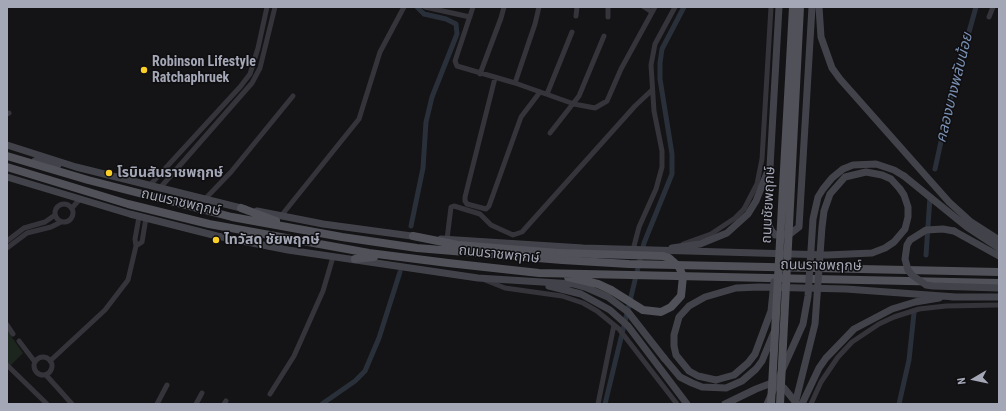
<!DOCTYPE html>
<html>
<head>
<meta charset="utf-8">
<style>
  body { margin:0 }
  #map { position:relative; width:1006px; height:411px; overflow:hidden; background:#141315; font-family:"Roboto Condensed",sans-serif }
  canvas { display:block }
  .frame { position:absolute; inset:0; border:8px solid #a4a7b6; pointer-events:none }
  .north { position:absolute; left:954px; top:359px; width:40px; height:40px; -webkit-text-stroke:3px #0f0e10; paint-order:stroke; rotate:261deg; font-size:11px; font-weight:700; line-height:16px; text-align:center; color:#a4a7b6 }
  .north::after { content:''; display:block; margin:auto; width:14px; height:18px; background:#a4a7b6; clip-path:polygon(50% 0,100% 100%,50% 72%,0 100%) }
</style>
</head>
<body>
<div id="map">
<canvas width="1006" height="411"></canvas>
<div class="frame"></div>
<div class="north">N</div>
</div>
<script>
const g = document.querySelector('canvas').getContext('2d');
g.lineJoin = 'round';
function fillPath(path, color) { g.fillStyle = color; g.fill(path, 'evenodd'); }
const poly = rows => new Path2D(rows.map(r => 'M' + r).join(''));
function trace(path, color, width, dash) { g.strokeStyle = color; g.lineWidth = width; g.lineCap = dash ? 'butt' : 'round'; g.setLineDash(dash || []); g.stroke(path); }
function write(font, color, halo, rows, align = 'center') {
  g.font = font + ' "Roboto Condensed","Noto Sans Thai",sans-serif'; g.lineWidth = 3; g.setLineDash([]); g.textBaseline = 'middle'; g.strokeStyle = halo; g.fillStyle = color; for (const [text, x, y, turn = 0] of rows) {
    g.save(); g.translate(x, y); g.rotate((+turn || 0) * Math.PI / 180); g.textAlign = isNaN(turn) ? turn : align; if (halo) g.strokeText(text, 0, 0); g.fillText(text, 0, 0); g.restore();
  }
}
const green = poly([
  [7,325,13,334,11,336,23,353,9,367,7,365]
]);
const canal = poly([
  [935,169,951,96,976,7],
  [411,226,423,168,426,122,432,97,457,34,456,24,446,19,424,14,417,7],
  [926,255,930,197],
  [322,404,355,381,365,371,379,338,400,272],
  [605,404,644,243,672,174,672,154,660,79,660,63,662,49,684,7],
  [899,404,909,360,914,313]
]);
const street = poly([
  [425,7,470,17],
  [473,7,455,61,457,66,515,83,574,104,595,108,607,101,621,69,655,7],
  [644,7,652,12],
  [576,16,577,7],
  [608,17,608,7],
  [989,17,993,7],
  [480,74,501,18,504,7],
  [495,78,465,197,465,201,467,204,486,209,489,206,521,117,540,92],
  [515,83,535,24,539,7],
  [547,94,572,32],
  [7,114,9,113],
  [550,133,579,96,604,36],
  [150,185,240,87,250,74,258,48,267,7],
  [160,188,252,83,260,68,275,7],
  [205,199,231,172,293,96],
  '55 213a9 9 0 1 1 18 0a9 9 0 1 1-18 0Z',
  [72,208,79,200],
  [281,216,359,119,380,52,404,7],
  [139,217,135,239,136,246,142,242,146,218],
  [447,239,451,207,454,206,480,214,491,225,513,235,522,232,635,106,652,90],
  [7,241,24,228,45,222,55,215],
  [683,244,711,234,735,218,744,209,757,184,762,159,771,7],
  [7,248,27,233,51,227,61,222],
  [633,250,639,227,656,189,662,167,662,151,654,111,651,65,655,44,675,7],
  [485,280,505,288,562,296,583,303,597,311,619,329,677,404],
  [7,325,13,334],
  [19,341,35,362],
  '34 366a9 9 0 1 1 18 0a9 9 0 1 1-18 0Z',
  [50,361,105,310,128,280,136,246],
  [7,365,47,404],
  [46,375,72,404],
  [270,394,294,356,323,291,333,257],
  [157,404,167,385],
  [196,404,202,393],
  [224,404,226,401],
  [598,404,614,325],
  [811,404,821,382,838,357,852,342,879,324,894,317,919,309,946,306,999,305]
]);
const secondary = poly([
  [779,7,767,220,771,230,775,235,790,234,799,227,812,7],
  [819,7,821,37,832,68,840,79,949,202,971,222,999,240],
  [7,145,76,167,245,209],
  [35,161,58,165],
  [904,176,967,227,999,248],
  [7,177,130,214,217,236,288,250,478,278,574,284,585,287,608,297,628,312,664,358],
  [257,211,323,224,419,237],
  [954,231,999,256],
  [441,239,583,248,827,255,872,253,885,248,894,242,905,229,908,217,908,207,904,195,900,189],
  [672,248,700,244,727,233,748,214,756,201,767,173],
  [549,286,581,294,610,310,628,326,687,404],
  [951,297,999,297],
  [716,380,698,376,689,371,676,355,674,346,674,335,679,317,689,306,705,297,736,288,759,287,846,289,956,297],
  [725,404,756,389,769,384,784,388,797,404],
  [802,404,819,368,826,358,854,329,892,309,915,302,939,298]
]);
const primary = poly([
  [7,156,88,180,232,217,342,237,417,248,562,260,629,264,999,272],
  [7,167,128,204,209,224,369,253,448,263,539,273,999,283],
  [241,208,276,221],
  [413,236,458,245,559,253],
  [355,259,374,257],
  [568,277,598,284,611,290]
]);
const secondaryBridge = poly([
  [954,231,943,229,926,230,910,240,907,245,905,259,908,270,912,275,926,285,933,286,999,288],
  [664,358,680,377,692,383,702,387,726,388,742,381,756,369,762,361,774,332],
  [716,380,734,375,748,363,755,354,771,311,774,282],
  [767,404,803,324,808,296,813,219,818,197,823,189,832,178,843,169,853,165,876,164,894,170,904,176],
  [795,404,815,324,822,227,824,211,830,194,845,177,866,172,882,175,891,179,900,189]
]);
const primaryBridge = poly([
  [559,253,663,256,669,258,679,267,683,276,681,296,671,307,661,312,643,310,611,290],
  [771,404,793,7],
  [780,404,800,7]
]);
const markers = [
  [144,70,4,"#f9cf28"],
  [109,173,4,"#f9cf28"],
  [216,240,4,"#f9cf28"]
];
const poiNames = [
  ["Robinson Lifestyle",152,62],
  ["Ratchaphruek",152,78],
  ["โรบินสันราชพฤกษ์",117,173],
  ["ไทวัสดุ ชัยพฤกษ์",224,240]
];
const streetNames = [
  ["ถนนราชพฤกษ์",181,203,13],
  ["ถนนชัยพฤกษ์",769,205,-87],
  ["ถนนราชพฤกษ์",499,255,6],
  ["ถนนราชพฤกษ์",821,266,1]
];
const waterNames = [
  ["คลองบางพลับน้อย",955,88,-76]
];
fillPath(green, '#1d251f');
trace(canal, '#293039', 5);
trace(street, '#34343a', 5);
trace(secondary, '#42434a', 7);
trace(primary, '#505159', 8);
trace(secondaryBridge, '#42434a', 7);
trace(primaryBridge, '#505159', 8);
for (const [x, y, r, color] of markers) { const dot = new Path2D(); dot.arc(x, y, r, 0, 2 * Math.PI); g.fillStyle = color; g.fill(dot); trace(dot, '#0f0e10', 1.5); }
write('bold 14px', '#a4a7b6', '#0f0e10', poiNames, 'left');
write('14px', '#a4a7b6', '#0f0e10', streetNames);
write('italic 15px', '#7a90b3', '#0f0e10', waterNames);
</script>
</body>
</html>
